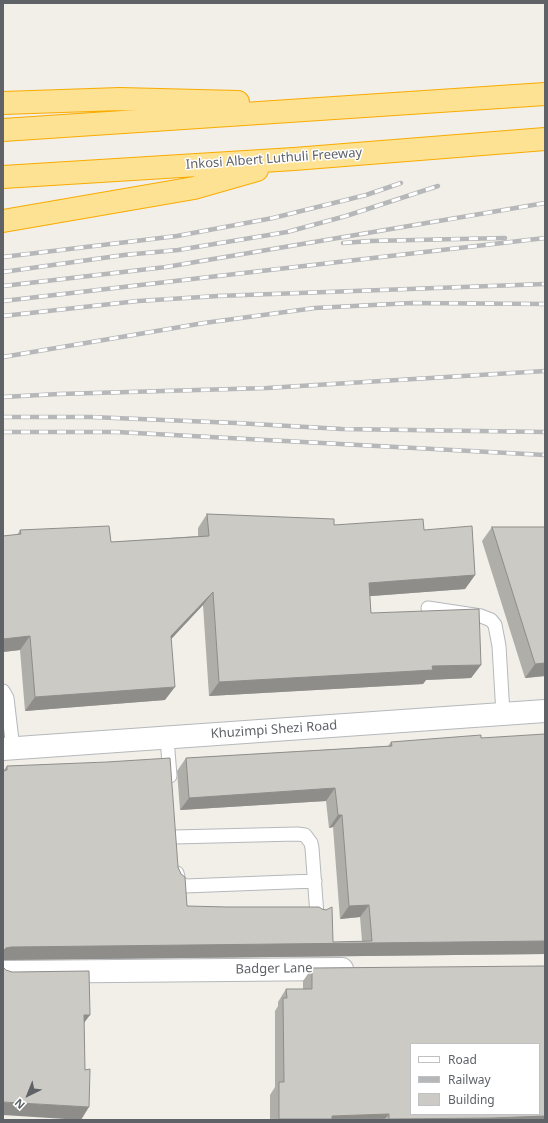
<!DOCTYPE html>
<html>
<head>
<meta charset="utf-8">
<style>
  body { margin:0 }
  #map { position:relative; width:548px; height:1123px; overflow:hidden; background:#f1efe8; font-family:"Noto Sans",sans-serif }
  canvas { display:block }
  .frame { position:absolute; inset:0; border:4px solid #5f6368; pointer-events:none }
  .legend { position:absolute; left:410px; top:1043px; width:130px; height:72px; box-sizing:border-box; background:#fff; border:1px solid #bfc1c3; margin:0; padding:5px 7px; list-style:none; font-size:12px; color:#5f6368 }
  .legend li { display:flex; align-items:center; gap:8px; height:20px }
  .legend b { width:20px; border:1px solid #bfc1c3 }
  .north { position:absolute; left:8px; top:1075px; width:40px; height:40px; -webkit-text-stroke:3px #fff; paint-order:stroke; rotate:223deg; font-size:11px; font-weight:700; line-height:16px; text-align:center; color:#5f6368 }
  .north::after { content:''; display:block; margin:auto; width:14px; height:18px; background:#5f6368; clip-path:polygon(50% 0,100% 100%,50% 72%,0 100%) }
</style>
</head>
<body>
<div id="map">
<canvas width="548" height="1123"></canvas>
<div class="frame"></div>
<ul class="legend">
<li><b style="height:5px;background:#fff"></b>Road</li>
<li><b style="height:5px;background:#b6b7b8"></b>Railway</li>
<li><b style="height:11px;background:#cccac5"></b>Building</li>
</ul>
<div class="north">N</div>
</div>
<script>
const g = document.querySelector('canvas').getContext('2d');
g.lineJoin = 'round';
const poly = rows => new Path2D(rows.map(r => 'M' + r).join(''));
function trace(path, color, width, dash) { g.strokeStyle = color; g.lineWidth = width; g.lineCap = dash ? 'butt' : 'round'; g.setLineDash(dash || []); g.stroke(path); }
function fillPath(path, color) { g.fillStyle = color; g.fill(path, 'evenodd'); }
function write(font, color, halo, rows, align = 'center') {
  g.font = font + ' "Noto Sans",sans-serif'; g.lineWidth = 3; g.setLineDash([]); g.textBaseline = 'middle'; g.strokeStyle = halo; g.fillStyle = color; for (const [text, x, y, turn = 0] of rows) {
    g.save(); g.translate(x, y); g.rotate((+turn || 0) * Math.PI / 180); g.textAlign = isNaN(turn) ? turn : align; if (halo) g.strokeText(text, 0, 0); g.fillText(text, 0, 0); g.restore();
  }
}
const service = poly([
  [428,608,481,616,491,620,495,625,499,646,503,714],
  [3,691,7,698,13,749],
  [167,738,170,776],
  [174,837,297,834,305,835,311,843,312,848,317,915],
  [177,873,179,882,185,886,315,881]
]);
const minor = poly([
  [3,972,342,969]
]);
const tertiary = poly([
  [3,749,545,711]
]);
const motorway = poly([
  [3,103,120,99,238,102],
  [3,130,545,94],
  [3,177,294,159,545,139],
  [3,221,194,188,257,170]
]);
const rail = poly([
  [343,243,370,241,505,238],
  [3,257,177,236,273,218,366,195,401,183],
  [3,272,124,255,178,250,287,232,346,216,438,186],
  [3,286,166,267,545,203],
  [3,301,545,238],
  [3,316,138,301,218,296,545,284],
  [3,357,204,323,315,308,412,303,545,304],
  [3,397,59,394,267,388,545,371],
  [3,417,91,417,236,423,342,429,545,432],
  [3,432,117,432,545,455]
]);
const wall = poly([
  [207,514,334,525,424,530,475,575,465,589,370,596,371,613,481,665,471,678,426,680,423,684,209,696,203,605,171,639,165,700,25,711,20,650,3,652,3,536,17,535,20,530,111,542,198,536,198,528],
  [492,527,545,527,545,676,525,678,482,541],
  [481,738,545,954,3,960,3,771,7,766,178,867,187,906,333,942,362,941,360,917,340,919,333,827,329,828,326,801,180,810,177,771,186,758,388,746,391,742],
  [312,968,545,1116,545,1118,544,1120,270,1120,270,1095,275,1087,275,1011,278,1006,278,1002,286,989,303,989,303,981]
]);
const shadedWall = poly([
  [475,575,465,589,359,597,369,583],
  [213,592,203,605,161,650,171,636],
  [30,636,20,650,3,652,3,639],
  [545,663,545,676,525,678,535,664],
  [481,665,471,678,426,680,423,684,209,696,219,682,432,666],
  [175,687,165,700,25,711,35,697],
  [335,788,326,801,180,810,189,798],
  [338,815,342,815,333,827,329,828],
  [369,905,360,917,340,919,349,906],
  [545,941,545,954,3,960,3,951,6,948,11,947],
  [84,1015,90,1015,81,1027],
  [3,1102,89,1107,81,1120,3,1115],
  [389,1114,384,1120,278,1120,279,1119,332,1116],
  [545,1116,545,1118,544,1120,388,1120,389,1119]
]);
const building = poly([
  [207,514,334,519,334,525,423,519,424,530,472,526,475,575,369,583,371,613,479,609,481,665,432,666,433,670,219,682,213,592,171,636,175,687,35,697,30,636,3,639,3,536,21,534,20,530,109,526,111,542,209,536,207,514],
  [492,527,545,527,545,663,535,664,492,527],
  [545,734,545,941,11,947,6,948,3,951,3,771,7,770,7,766,107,762,170,758,178,867,181,874,185,877,187,906,227,907,319,907,322,909,326,910,332,907,333,942,372,941,369,905,349,906,342,815,338,815,335,788,189,798,186,758,392,746,391,742,481,735,481,738,545,734],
  [545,966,545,1116,492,1118,389,1119,389,1114,332,1116,332,1119,279,1119,279,1082,284,1082,283,998,287,998,286,989,312,989,312,968,545,966],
  [411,1044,539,1044,539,1114,411,1114,411,1044],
  [3,967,6,970,12,972,89,971,90,1015,84,1015,85,1070,90,1069,89,1107,3,1102,3,967]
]);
const streetNames = [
  ["Inkosi Albert Luthuli Freeway",274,159,-4],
  ["Khuzimpi Shezi Road",274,730,-4],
  ["Badger Lane",274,969,-1]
];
trace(service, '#b5b8bc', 15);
trace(minor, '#b5b8bc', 24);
trace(tertiary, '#b5b8bc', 24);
trace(motorway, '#f9ab00', 24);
trace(service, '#fff', 13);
trace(minor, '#fff', 22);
trace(tertiary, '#fff', 22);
trace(motorway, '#fde293', 22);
trace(rail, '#b6b7b8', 4.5);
trace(rail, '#fff', 3, [9]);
fillPath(wall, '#afaea9');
fillPath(shadedWall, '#8f8d8a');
fillPath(building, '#cccac5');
trace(building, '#8f8d8a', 1);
write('13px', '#5f6368', '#fff', streetNames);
</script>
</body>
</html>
